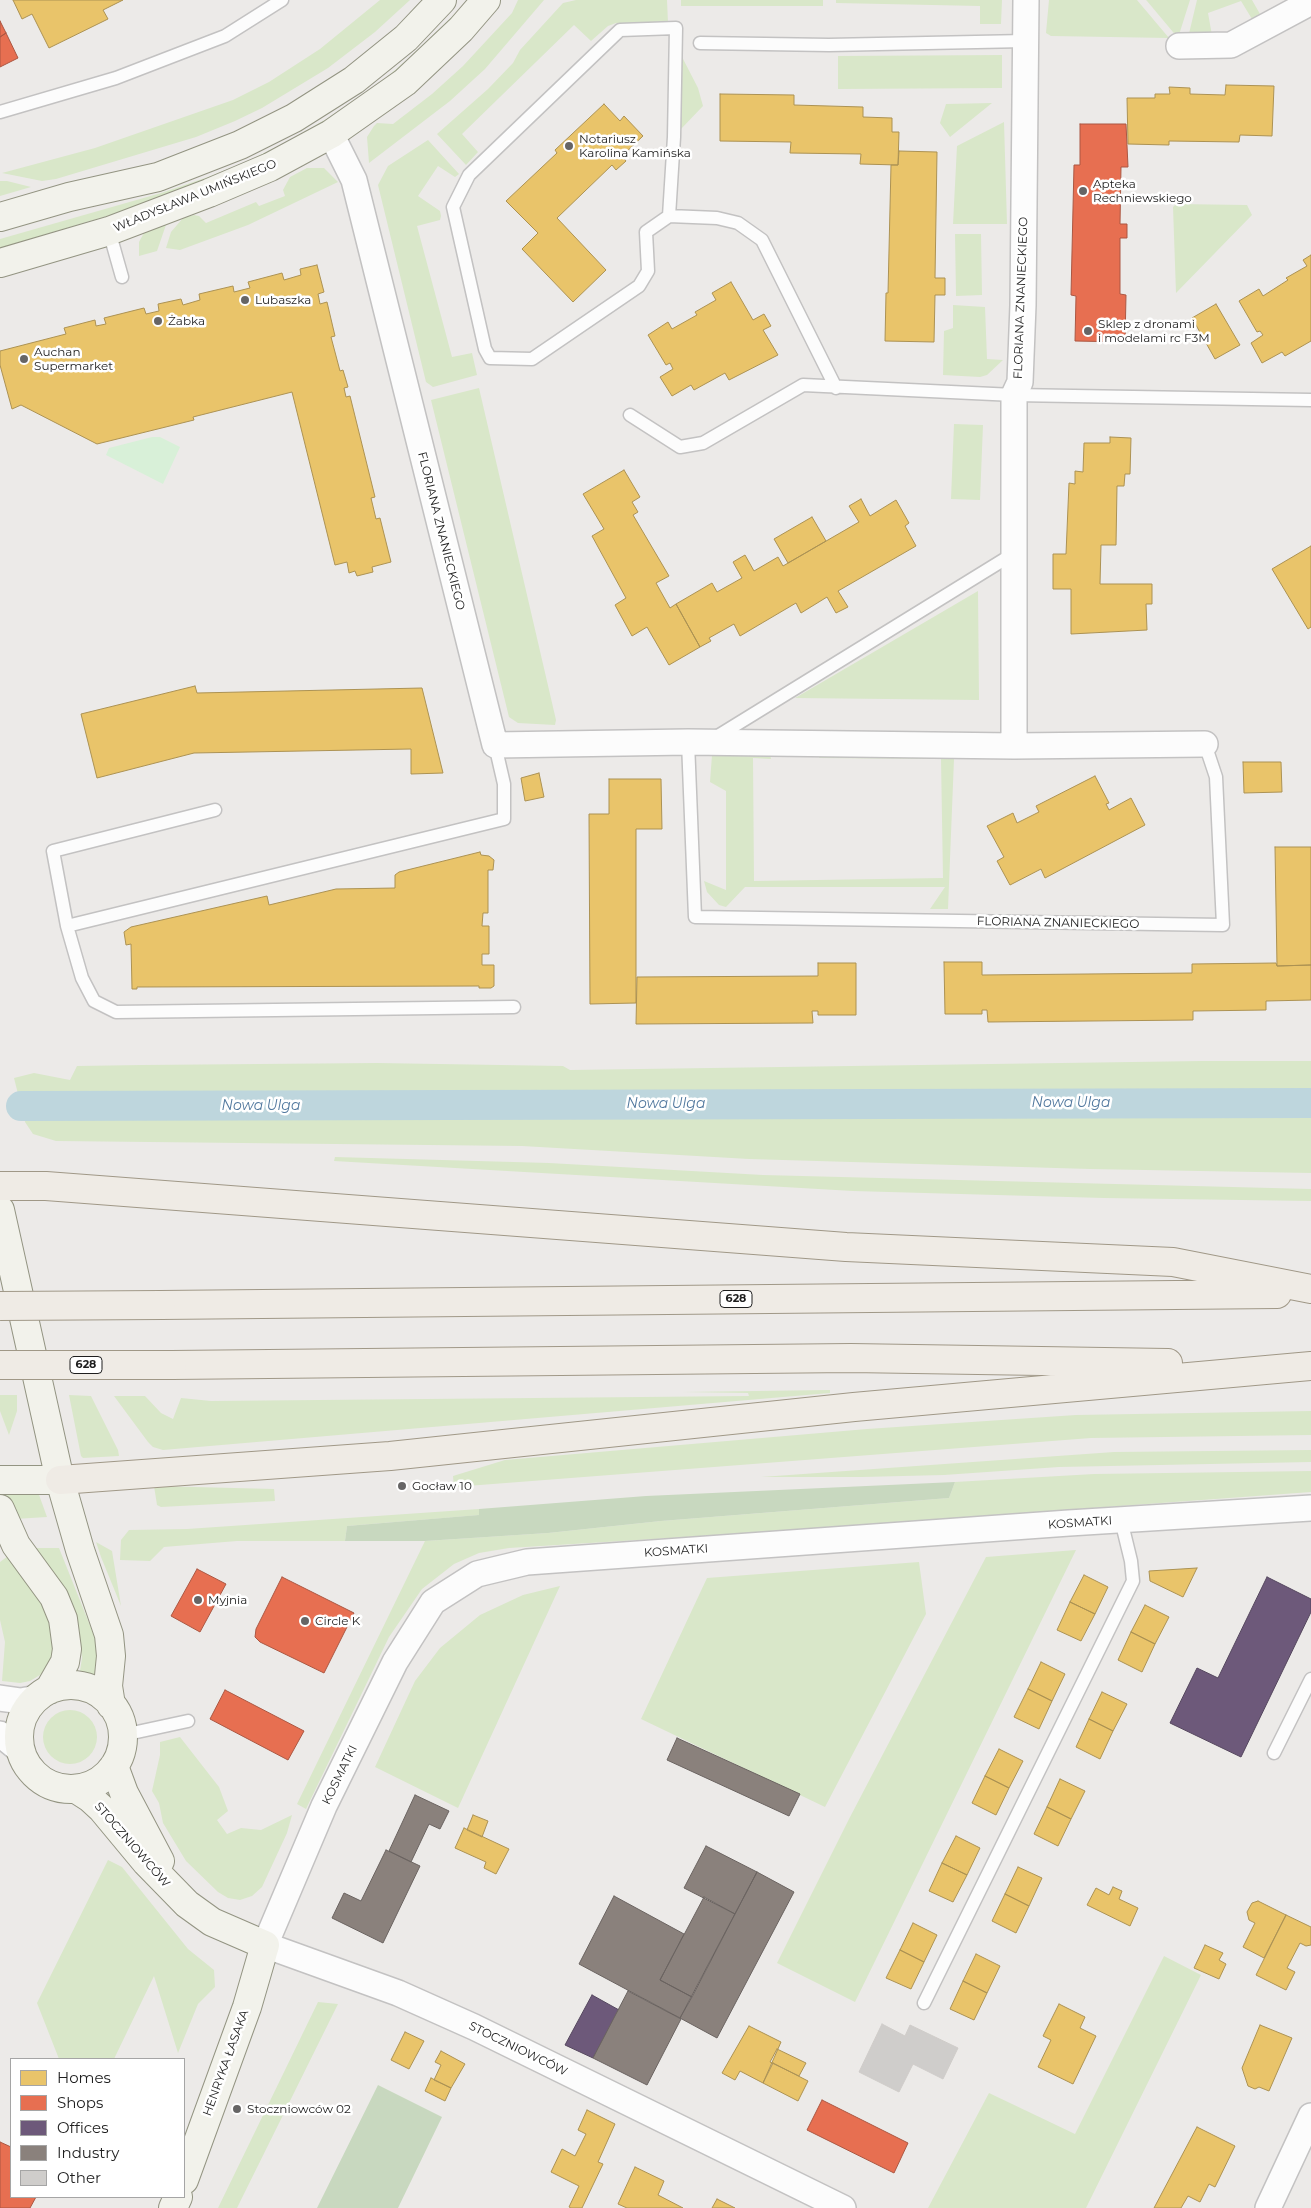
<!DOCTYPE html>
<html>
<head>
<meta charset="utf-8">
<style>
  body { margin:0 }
  #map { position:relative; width:1311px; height:2208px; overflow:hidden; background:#eceae8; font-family:Montserrat,sans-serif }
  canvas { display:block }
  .legend { position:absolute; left:10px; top:2058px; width:175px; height:140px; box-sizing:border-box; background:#fff; border:1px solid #a5a5a5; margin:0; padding:6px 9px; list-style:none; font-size:15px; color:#1e1e1e }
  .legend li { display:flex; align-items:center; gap:10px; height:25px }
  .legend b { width:25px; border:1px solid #a5a5a5 }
</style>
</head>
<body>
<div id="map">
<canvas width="1311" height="2208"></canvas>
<ul class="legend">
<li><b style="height:14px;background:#e9c46a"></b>Homes</li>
<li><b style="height:14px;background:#e76f51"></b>Shops</li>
<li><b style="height:14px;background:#6d597a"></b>Offices</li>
<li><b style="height:14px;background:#8a817c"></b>Industry</li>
<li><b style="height:14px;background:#cfcdcb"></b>Other</li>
</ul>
</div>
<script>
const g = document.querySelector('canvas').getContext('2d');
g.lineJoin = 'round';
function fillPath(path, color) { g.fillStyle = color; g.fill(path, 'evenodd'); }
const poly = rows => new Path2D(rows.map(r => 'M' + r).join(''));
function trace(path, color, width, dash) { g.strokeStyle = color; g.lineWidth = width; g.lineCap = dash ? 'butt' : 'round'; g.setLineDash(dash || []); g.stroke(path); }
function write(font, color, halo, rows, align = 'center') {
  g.font = font + ' Montserrat,sans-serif'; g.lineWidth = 5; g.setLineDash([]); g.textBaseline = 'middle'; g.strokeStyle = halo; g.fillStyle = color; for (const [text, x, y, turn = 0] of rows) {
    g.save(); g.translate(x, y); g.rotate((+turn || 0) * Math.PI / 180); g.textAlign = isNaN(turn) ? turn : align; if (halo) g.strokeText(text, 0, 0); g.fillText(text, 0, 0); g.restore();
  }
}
const grass = poly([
  [380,0,410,0,375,32,328,68,262,108,235,121,196,137,56,179,42,181,2,173,95,148,233,100,269,82,320,49],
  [518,0,544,0,485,69,450,101,369,163,367,137,374,126,377,123,393,124,432,94,463,66,512,13],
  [576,0,667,0,668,23,616,23,608,26,591,41,574,25,462,134,478,152,466,165,437,134,488,89,513,63,520,50,563,3],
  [681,0,823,0,823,6,681,6],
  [836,0,1002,0,1001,24,980,24,980,6,836,3],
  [1049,0,1137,0,1169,38,1051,36,1046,33],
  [1146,0,1190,0,1178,38,1147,1],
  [1197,0,1252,0,1260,14,1252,19,1241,1,1208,13,1213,41,1187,42],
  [465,4,427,52,323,130,160,200,0,248,0,239,161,193,208,177,250,160,292,139,328,118,380,83,410,57],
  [681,55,698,88,703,106,681,129],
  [1002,55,1002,88,838,89,838,56],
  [992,103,950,137,940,123,946,104],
  [1004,122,1007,224,953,224,957,146],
  [428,140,459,174,455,177,438,166,418,196,440,211,441,216,440,220,417,226,452,357,472,353,477,375,433,387,426,382,378,185,388,166],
  [307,168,324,168,338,182,248,225,180,250,166,248,171,232,183,218,194,215,199,216,206,223,256,202,259,206,285,196,283,190,290,177],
  [0,181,7,181,31,187,0,196],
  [1176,204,1247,205,1252,215,1176,293,1173,207],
  [168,219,157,251,139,256,139,242,145,231],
  [955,234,981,234,982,295,956,296],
  [953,305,985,307,987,359,1003,360,987,375,980,377,943,375,944,331,953,328],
  [479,388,556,720,555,725,518,723,509,717,431,400],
  [954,424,983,425,980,500,951,499],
  [978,591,979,700,795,698],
  [722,752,770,753,771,759,753,758,754,881,943,878,941,759,819,758,820,753,950,753,954,759,948,909,930,909,945,887,745,887,726,907,719,905,707,892,704,881,726,890,726,791,710,782,712,755],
  [1202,1061,1311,1061,1311,1090,1137,1089,732,1095,600,1094,19,1098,14,1078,34,1073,70,1080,77,1066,142,1065,377,1063,563,1066,570,1070],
  [876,1110,1162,1110,1311,1113,1311,1173,1090,1169,749,1159,522,1146,56,1141,33,1134,25,1122,24,1114,781,1113],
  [335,1157,549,1163,763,1175,1311,1189,1311,1201,1104,1198,853,1191,334,1161],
  [830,1390,830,1393,163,1450,153,1447,148,1442,114,1396,145,1396,161,1413,173,1419,181,1398,211,1401,749,1396,748,1393,682,1392],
  [0,1395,17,1395,17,1411,9,1435,0,1411],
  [69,1395,91,1396,118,1450,119,1456,83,1458,81,1456],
  [1311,1411,1311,1435,1091,1438,454,1487,453,1476,505,1460,867,1429,1076,1415],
  [1311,1450,1311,1462,1059,1467,944,1475,862,1477,761,1477,1114,1452],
  [1311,1471,1311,1492,751,1533,509,1548,479,1553,454,1564,422,1589,389,1637,306,1809,297,1804,425,1541,548,1533,661,1521,949,1498,955,1482,1094,1474],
  [154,1486,274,1489,275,1501,161,1507,157,1505],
  [38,1492,47,1517,15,1519,4,1493],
  [479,1509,480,1515,347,1526,345,1541,237,1541,164,1547,150,1561,120,1560,121,1540,129,1530,187,1529],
  [96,1542,112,1551,121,1606,101,1557],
  [34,1548,59,1548,97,1643,98,1676,80,1671,82,1658,77,1622,64,1587],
  [1076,1550,855,2002,777,1963,849,1819,986,1557],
  [8,1556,36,1591,51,1619,55,1654,49,1667,40,1675,30,1681,20,1683,2,1681,5,1642,0,1620,0,1562],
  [919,1562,926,1614,825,1807,641,1719,707,1578],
  [560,1586,458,1808,375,1767,415,1681,440,1648,480,1615,523,1595],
  '43 1737a27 27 0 1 1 54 0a27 27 0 1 1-54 0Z',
  [180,1737,219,1787,228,1811,217,1820,227,1834,241,1828,261,1830,292,1815,287,1833,262,1887,252,1896,240,1900,228,1898,218,1892,186,1861,163,1823,159,1803,152,1791,160,1755,160,1742],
  [108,1860,122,1867,188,1949,214,1970,215,1987,198,2004,178,2053,154,1976,114,2059,59,2059,37,2003],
  [1164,1956,1201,1975,1086,2208,928,2208,989,2093,1075,2134],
  [318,2002,338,2004,237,2208,218,2208]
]);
const forest = poly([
  [955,1482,949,1498,661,1521,548,1533,425,1541,345,1541,347,1526,479,1515,479,1509,646,1496],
  [378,2085,442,2117,398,2208,317,2208]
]);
const park = poly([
  [152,437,160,437,180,447,163,484,106,455,109,448]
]);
const homes = poly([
  [13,0,123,0,103,10,108,19,49,48,32,14,22,19,13,0],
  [1226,85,1274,86,1272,136,1240,135,1239,142,1169,141,1169,145,1128,144,1127,98,1155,98,1155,94,1170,94,1169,87,1190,88,1190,94,1225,95,1226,85],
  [720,94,794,95,794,105,863,107,863,117,892,118,892,132,899,132,898,165,860,164,861,154,790,153,791,142,720,141,720,94],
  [604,104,620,121,624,116,643,136,622,156,626,161,616,170,612,165,557,218,606,270,573,302,522,249,538,233,506,201,557,153,555,150,604,104],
  [899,151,937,152,935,278,945,278,945,295,935,295,934,342,885,341,886,293,888,293,891,165,898,165,899,151],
  [1311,255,1311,341,1285,356,1282,352,1262,363,1251,343,1263,335,1260,331,1257,332,1239,301,1259,289,1263,296,1288,280,1286,278,1307,266,1303,260,1311,255],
  [317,265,324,292,318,294,320,304,327,302,335,336,331,337,340,371,343,370,348,387,344,388,346,397,350,396,375,497,371,498,376,519,380,518,391,562,372,567,373,572,357,576,355,571,349,573,347,562,335,565,292,392,193,417,194,420,97,444,21,405,12,409,0,365,0,351,66,334,64,328,95,320,96,326,106,324,104,318,144,308,146,314,159,311,158,304,181,299,183,305,200,300,199,294,233,286,234,292,250,288,248,282,282,273,284,280,301,275,300,269,317,265],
  [731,282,753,320,764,314,771,326,763,330,778,355,729,380,725,373,694,390,691,385,672,396,660,377,673,369,670,363,666,365,648,335,668,322,672,329,697,315,695,312,716,300,712,293,731,282],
  [1216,304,1240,345,1215,359,1192,318,1216,304],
  [1110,437,1131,438,1130,474,1125,474,1124,486,1117,486,1116,545,1101,545,1100,584,1152,584,1152,604,1146,604,1147,630,1071,634,1071,589,1053,589,1053,554,1066,554,1069,483,1075,484,1075,471,1083,472,1084,443,1110,443,1110,437],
  [624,470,640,497,632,502,638,512,633,515,669,576,656,583,670,608,676,604,700,647,669,665,647,627,632,636,615,605,626,598,592,536,604,529,583,494,624,470],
  [861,499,870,516,896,500,909,523,905,526,916,546,838,591,848,607,836,613,827,597,801,613,796,603,740,636,734,624,709,638,711,641,700,647,676,604,712,583,717,592,742,578,733,562,745,555,754,571,778,557,783,566,859,522,849,506,861,499],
  [812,517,826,541,788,563,774,539,812,517],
  [1311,546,1311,627,1308,629,1272,569,1311,546],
  [195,686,197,693,422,688,443,773,411,774,411,749,194,753,97,778,81,714,195,686],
  [1243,762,1281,762,1282,792,1244,793,1243,762],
  [539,773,544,797,525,801,521,778,539,773],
  [1095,776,1109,803,1106,804,1109,810,1131,798,1145,825,1045,878,1041,869,1010,885,997,861,1004,857,987,826,1013,813,1017,823,1039,812,1036,806,1095,776],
  [609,779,661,779,662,829,636,829,636,1003,590,1004,589,814,609,814,609,779],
  [1275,847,1311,847,1311,965,1277,966,1275,847],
  [480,852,481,855,489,856,494,860,493,870,488,870,488,913,483,913,482,926,489,926,489,954,482,954,482,965,494,965,494,986,491,988,479,988,479,986,137,987,137,989,132,989,131,944,126,945,124,932,131,927,267,896,269,905,336,889,395,888,395,875,399,872,480,852],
  [944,962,982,962,982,975,1192,973,1192,964,1276,963,1277,966,1311,965,1311,1000,1266,1001,1266,1010,1193,1011,1193,1020,988,1022,987,1010,982,1010,982,1014,945,1014,944,962],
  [818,963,856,963,856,1015,818,1015,818,1011,812,1011,813,1023,636,1024,637,977,818,976,818,963],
  [1197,1568,1183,1597,1150,1581,1149,1571,1197,1568],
  [1084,1575,1108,1587,1095,1614,1070,1602,1084,1575],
  [1070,1602,1095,1614,1081,1641,1057,1630,1070,1602],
  [1145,1605,1169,1617,1155,1644,1131,1632,1145,1605],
  [1131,1632,1155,1644,1142,1672,1118,1660,1131,1632],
  [1041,1662,1065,1674,1052,1701,1028,1689,1041,1662],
  [1028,1689,1052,1701,1039,1729,1014,1717,1028,1689],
  [1102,1692,1127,1704,1113,1731,1089,1719,1102,1692],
  [1089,1719,1113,1731,1100,1759,1076,1747,1089,1719],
  [999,1749,1023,1761,1009,1788,985,1776,999,1749],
  [985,1776,1009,1788,996,1815,972,1803,985,1776],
  [1060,1779,1085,1791,1071,1819,1047,1807,1060,1779],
  [1047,1807,1071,1819,1058,1846,1034,1834,1047,1807],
  [473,1815,488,1821,482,1837,467,1830,473,1815],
  [464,1828,509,1849,496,1874,484,1868,486,1862,455,1848,464,1828],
  [956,1836,980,1848,967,1875,942,1863,956,1836],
  [942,1863,967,1875,953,1902,929,1891,942,1863],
  [1018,1867,1042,1878,1029,1906,1005,1894,1018,1867],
  [1113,1887,1122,1891,1119,1899,1138,1908,1130,1926,1087,1905,1096,1888,1109,1895,1113,1887],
  [1005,1894,1029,1906,1016,1933,992,1921,1005,1894],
  [1258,1901,1286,1915,1264,1958,1243,1947,1255,1923,1249,1920,1247,1912,1252,1903,1258,1901],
  [1286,1915,1311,1927,1311,1945,1306,1946,1300,1943,1287,1968,1295,1972,1286,1990,1256,1975,1286,1915],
  [913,1923,937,1935,924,1962,900,1950,913,1923],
  [1205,1945,1223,1953,1219,1960,1226,1964,1219,1979,1194,1968,1205,1945],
  [900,1950,924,1962,911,1989,886,1978,900,1950],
  [976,1954,1000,1966,987,1993,963,1981,976,1954],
  [963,1981,987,1993,974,2020,950,2009,963,1981],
  [1059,2004,1085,2017,1080,2028,1096,2036,1073,2084,1038,2067,1051,2040,1043,2036,1059,2004],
  [1260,2025,1292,2038,1269,2091,1259,2087,1255,2089,1248,2086,1242,2068,1260,2025],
  [749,2026,781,2042,763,2083,740,2071,735,2080,722,2073,749,2026],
  [405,2032,424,2041,409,2069,391,2060,405,2032],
  [777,2049,806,2063,799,2076,770,2062,777,2049],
  [441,2051,465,2064,451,2088,434,2080,441,2065,435,2062,441,2051],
  [773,2063,808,2081,798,2101,763,2083,773,2063],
  [431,2078,451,2088,445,2101,425,2091,431,2078],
  [587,2110,615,2124,598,2162,603,2164,582,2208,571,2208,569,2207,579,2186,551,2172,562,2149,575,2156,586,2134,578,2130,587,2110],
  [1197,2127,1235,2146,1215,2187,1209,2184,1200,2202,1188,2196,1181,2208,1154,2208,1197,2127],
  [635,2167,664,2181,658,2195,683,2208,627,2208,618,2204,635,2167],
  [717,2199,735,2208,712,2208,717,2199]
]);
const shops = poly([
  [0,21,6,33,0,37,0,21],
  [6,33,18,58,0,67,0,37,6,33],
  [1080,124,1126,124,1128,167,1121,167,1120,224,1127,224,1127,238,1120,238,1120,294,1126,295,1125,342,1075,341,1076,296,1071,295,1074,165,1080,165,1080,124],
  [197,1569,226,1584,200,1632,171,1616,197,1569],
  [282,1577,354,1613,324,1673,260,1642,255,1637,256,1629,282,1577],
  [225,1690,304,1731,288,1760,210,1719,225,1690],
  [822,2100,908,2143,894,2173,807,2130,822,2100],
  [0,2142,11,2147,11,2197,36,2197,30,2208,0,2208,0,2142]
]);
const offices = poly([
  [1267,1577,1311,1599,1311,1612,1241,1757,1170,1723,1197,1668,1218,1678,1267,1577],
  [592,1995,619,2010,593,2058,565,2045,592,1995]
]);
const industry = poly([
  [677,1738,800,1794,789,1816,667,1760,677,1738],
  [415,1795,449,1811,440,1829,429,1824,411,1862,389,1851,415,1795],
  [706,1846,757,1872,735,1914,684,1888,706,1846],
  [386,1850,420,1866,383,1943,332,1918,344,1893,361,1901,386,1850],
  [757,1872,794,1892,717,2038,680,2018,757,1872],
  [614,1896,684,1934,660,1980,692,1997,680,2018,579,1964,614,1896],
  [704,1897,735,1914,692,1997,660,1980,704,1897],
  [628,1991,681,2019,647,2085,593,2058,628,1991]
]);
const canal = poly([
  [21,1106,1311,1103]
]);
const building = poly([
  [882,2024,905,2036,910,2025,958,2048,943,2079,913,2064,899,2092,859,2072,882,2024]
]);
const lane = poly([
  [700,43,829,45,1025,41],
  [0,112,116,78,225,36,282,0],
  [669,216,674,137,676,28,620,30,469,175,453,207,485,349,490,358,532,359,639,286,648,271,646,232,669,216,717,218,738,223,762,240,836,388],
  [109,231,122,277],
  [630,415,680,447,703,443,803,385,1014,395,1311,400],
  [713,739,1013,554],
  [688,742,695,917,1223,925,1216,777,1205,744],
  [215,810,53,851,67,926,82,978,94,1001,116,1012,514,1007],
  [67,926,504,819,504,784,495,745],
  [123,1735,188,1721],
  [1274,1753,1311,1679],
  [924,2003,1133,1581,1131,1561,1121,1520]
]);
const street = poly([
  [1179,46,1231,45,1311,2],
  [331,134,354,180,495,745,688,742,1014,746,1205,744],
  [1014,746,1014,395,1020,382,1023,305,1026,0],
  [0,1698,21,1701,37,1698],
  [0,1734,21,1751],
  [843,2208,474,2027,398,1993,265,1945,324,1806,395,1662,433,1602,477,1574,527,1562,1069,1523,1311,1508],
  [1268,2208,1311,2116]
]);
const secondary = poly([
  [0,217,69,197,158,177,240,145,294,118,354,80,406,38,442,0],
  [0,263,109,231,209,193,270,167,331,134,405,82,461,29,486,0],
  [0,1210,60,1480,80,1550,109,1635,111,1656,108,1686,111,1705],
  [0,1480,60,1480],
  [0,1509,16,1545,54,1597,63,1619,67,1649,65,1662,49,1690],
  '19 1737a52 52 0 1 1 104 0a52 52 0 1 1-104 0Z',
  [114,1766,124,1793,160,1861],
  [76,1789,90,1798,102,1809,146,1862,187,1904,212,1922,265,1945,247,2007,184,2180],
  [173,2208,178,2197]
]);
const primary = poly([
  [0,1186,46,1186,846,1247,1173,1262,1311,1289],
  [161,1305,1277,1294],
  [172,1365,851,1358,1168,1363],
  [60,1480,390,1456,854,1407,1311,1366]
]);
const primaryBridge = poly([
  [0,1306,161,1305],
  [0,1365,172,1365]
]);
const markers = [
  [569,146,5,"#666565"],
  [1083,191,5,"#666565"],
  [245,300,5,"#666565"],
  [158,321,5,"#666565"],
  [1088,331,5,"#666565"],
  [24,359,5,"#666565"],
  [402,1486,5,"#666565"],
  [198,1600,5,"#666565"],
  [305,1621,5,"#666565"],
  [237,2109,5,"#666565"]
];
const shields = [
  [736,1299,32],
  [86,1365,32]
];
const shieldNames = [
  ["628",736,1299],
  ["628",86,1365]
];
const poiNames = [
  ["Notariusz",579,139],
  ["Karolina Kamińska",579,153],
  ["Apteka",1093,184],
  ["Rechniewskiego",1093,198],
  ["Lubaszka",255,300],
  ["Żabka",168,321],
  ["Sklep z dronami",1098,324],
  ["i modelami rc F3M",1098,338],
  ["Auchan",34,352],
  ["Supermarket",34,366],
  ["Gocław 10",412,1486],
  ["Myjnia",208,1600],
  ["Circle K",315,1621],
  ["Stoczniowców 02",247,2109]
];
const streetNames = [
  ["WŁADYSŁAWA UMIŃSKIEGO",195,196,-22],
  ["FLORIANA ZNANIECKIEGO",1021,298,-88],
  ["FLORIANA ZNANIECKIEGO",441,531,76],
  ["FLORIANA ZNANIECKIEGO",1058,923,1],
  ["KOSMATKI",1080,1523,-4],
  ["KOSMATKI",676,1551,-4],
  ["KOSMATKI",340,1775,-64],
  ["STOCZNIOWCÓW",132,1845,49],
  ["STOCZNIOWCÓW",518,2049,26],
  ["HENRYKA ŁASAKA",226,2063,-70]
];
const waterNames = [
  ["Nowa Ulga",1071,1103],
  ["Nowa Ulga",666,1104],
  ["Nowa Ulga",261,1106]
];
fillPath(grass, '#d9e7c9');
fillPath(forest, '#c8d8bf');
fillPath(park, '#d8f0d8');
fillPath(homes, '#e9c46a');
trace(homes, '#ac9253', 1);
fillPath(shops, '#e76f51');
trace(shops, '#ab5742', 1);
fillPath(offices, '#6d597a');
trace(offices, '#55475e', 1);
fillPath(industry, '#8a817c');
trace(industry, '#6a6360', 1);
trace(canal, '#bed6dd', 30);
fillPath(building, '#cfcdcb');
trace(building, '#cfccc9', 1);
trace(lane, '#c3c2c2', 15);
trace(street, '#c3c2c2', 28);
trace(secondary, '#939482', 30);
trace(primary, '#a09887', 30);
trace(lane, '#fcfcfc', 12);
trace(street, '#fcfcfc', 25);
trace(secondary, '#f2f2eb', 28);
trace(primary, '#efebe5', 28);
trace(primaryBridge, '#a09887', 30, []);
trace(primaryBridge, '#efebe5', 28);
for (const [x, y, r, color] of markers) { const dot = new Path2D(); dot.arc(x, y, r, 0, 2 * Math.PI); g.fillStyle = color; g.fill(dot); trace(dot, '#fff', 2); }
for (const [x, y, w] of shields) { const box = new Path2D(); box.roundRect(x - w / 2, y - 8.5, w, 17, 4); g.fillStyle = '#fff'; g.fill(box); trace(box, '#1e1e1e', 1); }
write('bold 11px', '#1e1e1e', null, shieldNames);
write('12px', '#1e1e1e', '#fff', poiNames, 'left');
write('12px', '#1e1e1e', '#fff', streetNames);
write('italic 14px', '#51789e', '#fff', waterNames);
</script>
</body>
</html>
